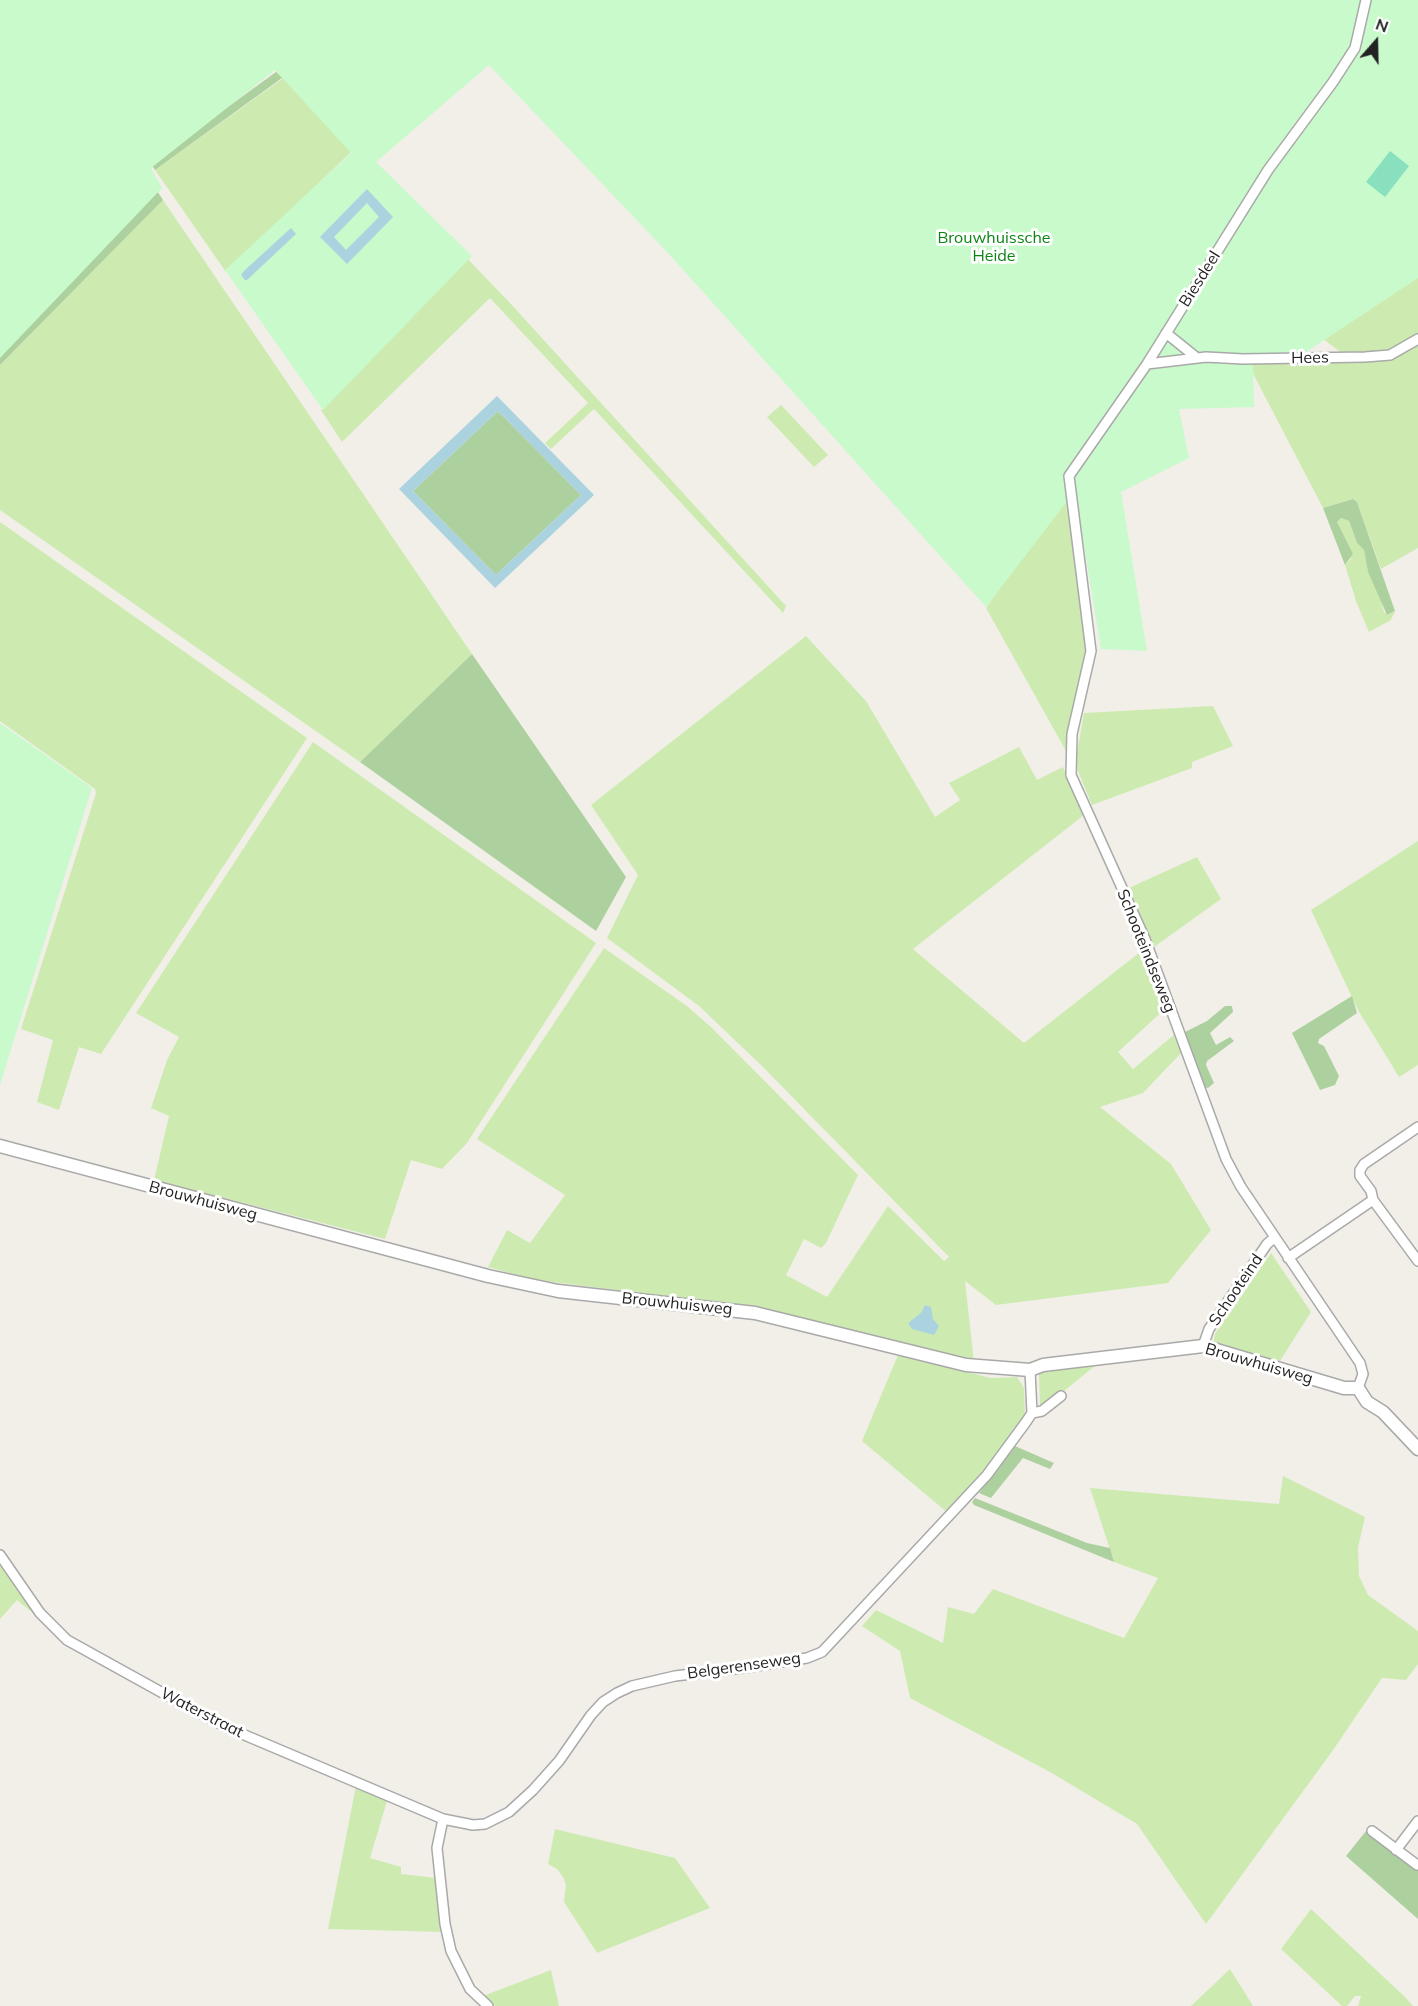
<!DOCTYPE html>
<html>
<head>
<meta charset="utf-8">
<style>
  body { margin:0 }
  #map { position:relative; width:1418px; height:2006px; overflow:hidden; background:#f2efe9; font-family:Mulish,sans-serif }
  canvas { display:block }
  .north { position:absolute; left:1346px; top:12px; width:60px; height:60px; -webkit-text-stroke:4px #fff; paint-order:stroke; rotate:20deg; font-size:16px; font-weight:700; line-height:24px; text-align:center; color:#222 }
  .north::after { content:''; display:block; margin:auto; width:21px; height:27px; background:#222; clip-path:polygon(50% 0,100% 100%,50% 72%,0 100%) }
</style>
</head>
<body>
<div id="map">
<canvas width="1418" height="2006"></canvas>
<div class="north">N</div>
</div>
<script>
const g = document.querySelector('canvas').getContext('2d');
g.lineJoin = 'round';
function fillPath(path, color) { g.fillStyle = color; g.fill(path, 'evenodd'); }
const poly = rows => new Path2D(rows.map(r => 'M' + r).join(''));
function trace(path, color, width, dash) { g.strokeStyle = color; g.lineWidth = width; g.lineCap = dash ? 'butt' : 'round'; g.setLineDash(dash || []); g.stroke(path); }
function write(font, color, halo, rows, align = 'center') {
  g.font = font + ' Mulish,sans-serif'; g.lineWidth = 6; g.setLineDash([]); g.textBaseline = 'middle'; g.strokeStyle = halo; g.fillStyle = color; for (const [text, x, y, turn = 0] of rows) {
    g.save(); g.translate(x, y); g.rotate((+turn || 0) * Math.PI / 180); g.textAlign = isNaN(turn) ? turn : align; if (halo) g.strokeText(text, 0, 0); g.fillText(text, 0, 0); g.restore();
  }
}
const grass = poly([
  [282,66,510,303,786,606,783,613,594,409,551,449,545,443,588,403,490,298,342,442,321,410,339,391,351,152,226,272,155,170,282,79,276,72],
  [163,200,472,654,360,762,0,510,0,365],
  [1418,276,1418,335,1394,349,1343,354,1322,338],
  [1418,343,1418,548,1381,569,1357,502,1353,499,1323,508,1247,362,1380,359],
  [781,405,828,455,814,467,767,417],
  [1063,493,1065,493,1087,646,1066,751,986,608],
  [1341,518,1349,521,1357,543,1364,550,1368,572,1378,589,1384,612,1388,615,1395,611,1391,620,1369,632,1356,601,1345,565,1351,559,1337,522],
  [0,522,307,738,101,1054,79,1047,59,1110,37,1102,53,1040,21,1029,96,793,95,789,0,721],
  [806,636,866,701,935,817,960,800,949,783,1019,747,1037,780,1063,767,1084,815,913,949,1024,1043,1144,949,1166,1008,1118,1052,1133,1069,1175,1034,1182,1052,1143,1093,1100,1107,1171,1164,1211,1230,1168,1283,996,1305,965,1281,974,1362,761,1308,536,1280,488,1267,507,1230,530,1243,565,1195,477,1139,604,948,687,1006,711,1027,858,1175,826,1243,821,1248,804,1239,786,1275,827,1297,888,1206,944,1261,949,1257,762,1066,699,1006,607,938,638,875,591,805],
  [1213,706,1233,746,1192,762,1192,768,1092,805,1075,764,1084,713],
  [313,742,596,943,467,1143,442,1169,411,1160,385,1239,154,1180,169,1116,151,1108,167,1060,179,1037,136,1013],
  [1418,841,1418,1065,1399,1077,1358,1010,1311,910],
  [1197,857,1221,899,1154,947,1129,888],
  [1271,1253,1311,1312,1278,1364,1213,1344,1215,1334],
  [898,1355,991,1378,1017,1377,1024,1388,1025,1417,987,1469,948,1513,862,1441],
  [1096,1365,1047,1405,1040,1407,1039,1373],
  [1283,1476,1365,1517,1358,1548,1359,1576,1368,1595,1418,1631,1418,1664,1406,1680,1382,1678,1331,1753,1206,1924,1137,1824,1050,1772,910,1698,900,1651,862,1626,876,1610,943,1643,948,1607,974,1614,993,1589,1124,1638,1158,1578,1114,1562,1090,1488,1279,1504],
  [0,1560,41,1620,17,1600,0,1619],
  [356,1786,387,1801,370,1858,401,1867,401,1874,436,1878,444,1932,328,1929],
  [555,1829,675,1858,710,1908,597,1953,564,1902,566,1885,563,1877,557,1869,548,1864],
  [1311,1909,1404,1996,1413,2006,1358,2006,1361,1996,1355,1996,1347,2006,1342,2006,1281,1949],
  [1230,1969,1253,2006,1191,2006],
  [551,1970,559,2006,495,2006,483,1996]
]);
const forest = poly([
  [276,72,282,78,155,170,151,164,156,159],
  [148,177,163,200,0,365,0,335],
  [498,411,581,495,496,575,413,491],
  [1353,499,1357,502,1395,611,1387,615,1368,572,1364,550,1357,543,1349,521,1341,518,1337,522,1353,554,1345,565,1323,508],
  [472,654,626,877,596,931,360,762],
  [1352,996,1357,1013,1319,1039,1318,1043,1324,1046,1339,1076,1335,1085,1320,1090,1292,1033],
  [1225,1006,1232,1006,1233,1012,1210,1033,1216,1045,1230,1037,1234,1041,1207,1061,1206,1065,1214,1083,1208,1088,1204,1087,1185,1032,1207,1021],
  [1015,1446,1054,1463,1050,1469,1023,1458,991,1498,979,1493],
  [975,1498,1087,1543,1110,1548,1114,1562,974,1505,972,1502],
  [1366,1831,1418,1867,1418,1919,1346,1856]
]);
const park = poly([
  [0,0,1418,0,1418,278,1297,358,1253,361,1254,407,1179,409,1189,458,1121,492,1147,651,1101,649,1075,491,986,607,668,253,489,65,376,162,472,256,323,410,225,270,351,153,275,70,151,168,162,188,0,358],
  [0,723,92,788,0,1085]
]);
const pitch = poly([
  [1390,151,1409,166,1385,197,1366,182]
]);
const water = poly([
  [367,189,393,217,347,264,320,237],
  [367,203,379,217,346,250,334,237],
  [291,228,296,234,247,280,245,280,241,275,244,271],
  [497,396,594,495,495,588,399,489],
  [498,411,581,495,496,575,413,491],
  [925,1305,931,1307,933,1319,939,1326,934,1335,912,1329,908,1323,921,1313]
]);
const minor = poly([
  [1166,333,1197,358],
  [1147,364,1206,357,1243,359,1365,357,1390,355,1418,339],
  [1418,1127,1364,1164,1360,1170,1360,1176,1371,1191,1373,1200,1418,1261],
  [1288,1258,1373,1200],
  [1203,1346,1209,1329,1267,1244,1274,1238],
  [1358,1388,1363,1374,1360,1363,1241,1187,1226,1159,1145,939,1071,775,1072,734,1091,651,1069,476,1147,364,1268,170,1333,82,1355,48,1366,0],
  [1032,1413,1042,1411,1061,1396],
  [0,1555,40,1613,67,1640,188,1707,228,1728,443,1819,473,1825,485,1824,509,1812,533,1790,559,1761,591,1715,603,1702,617,1693,632,1686,675,1676,743,1668,807,1658,822,1652,987,1475,1026,1422,1032,1413,1030,1370],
  [443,1819,437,1848,445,1924,451,1951,470,1989,488,2006],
  [1372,1831,1417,1865],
  [1396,1850,1418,1821]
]);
const tertiary = poly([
  [0,1146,488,1276,558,1291,755,1313,966,1365,1030,1370,1043,1365,1203,1346,1344,1388,1358,1388,1367,1402,1383,1412,1418,1449]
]);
const parkNames = [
  ["Brouwhuissche",994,238],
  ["Heide",994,256]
];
const streetNames = [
  ["Biesdeel",1200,279,-58],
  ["Hees",1310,358,-1],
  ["Schooteindseweg",1146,951,68],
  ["Brouwhuisweg",203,1201,15],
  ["Schooteind",1236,1290,-56],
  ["Brouwhuisweg",677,1304,6],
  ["Brouwhuisweg",1259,1364,16],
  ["Belgerenseweg",744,1666,-8],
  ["Waterstraat",202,1713,27]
];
fillPath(grass, '#cdebb0');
fillPath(forest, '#add19e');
fillPath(park, '#c8facc');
fillPath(pitch, '#88e0be');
fillPath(water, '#aad3df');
trace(minor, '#a9a9a9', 12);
trace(tertiary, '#a9a9a9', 15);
trace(minor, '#fff', 9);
trace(tertiary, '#fff', 12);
write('16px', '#0c8416', '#fff', parkNames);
write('16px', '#222', '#fff', streetNames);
</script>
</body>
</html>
